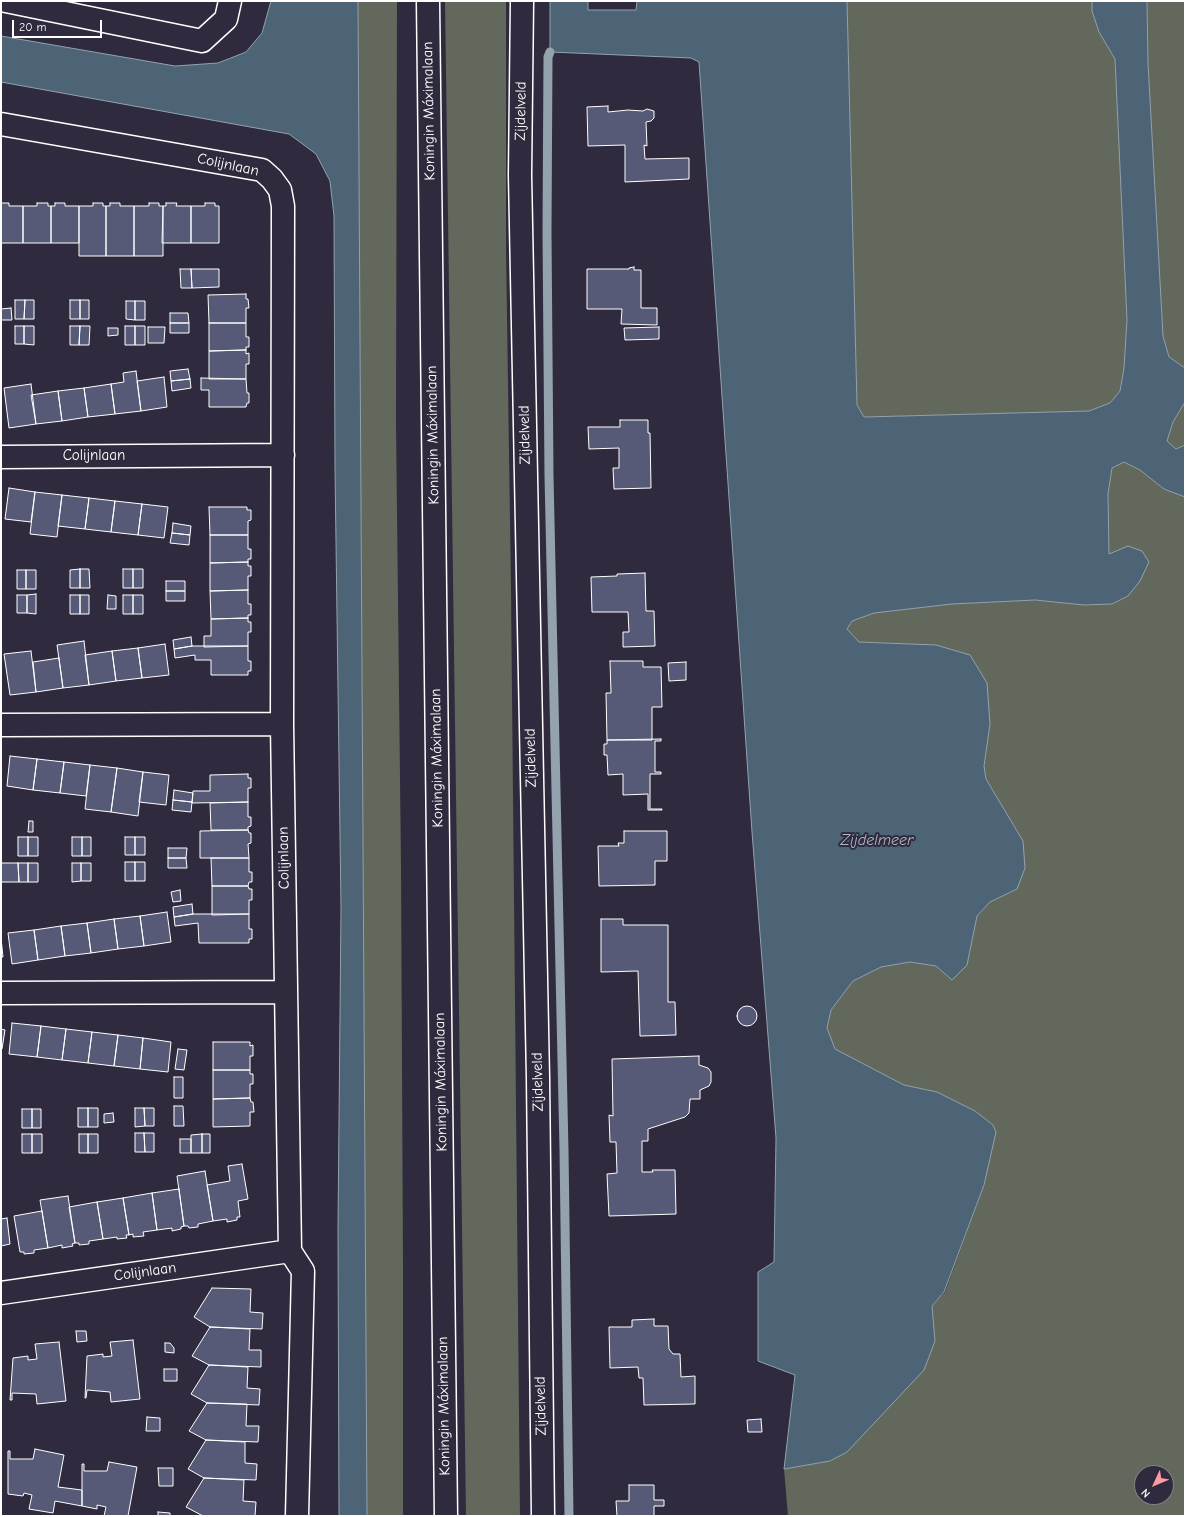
<!DOCTYPE html>
<html>
<head>
<meta charset="utf-8">
<style>
  body { margin:0 }
  #map { position:relative; width:1186px; height:1517px; overflow:hidden; background:#2f2a3d; font-family:"Comic Neue",sans-serif }
  canvas { display:block }
  .frame { position:absolute; inset:0; border:2px solid #fff; pointer-events:none }
  .north { position:absolute; left:1134px; top:1465px; width:40px; height:40px; box-sizing:border-box; background:#2f2a3d; border:1px solid #827f8b; border-radius:50%; rotate:226deg; font-size:11px; font-weight:700; line-height:16px; text-align:center; color:#fff }
  .north::after { content:''; display:block; margin:auto; width:14px; height:18px; background:#ff9aa2; clip-path:polygon(50% 0,100% 100%,50% 72%,0 100%) }
  .scale { position:absolute; left:12px; top:20px; width:90px; height:18px; box-sizing:border-box; border:2px solid #fff; border-top:0; padding-left:5px; font-size:12px; line-height:14px; white-space:nowrap; color:#fff; -webkit-text-stroke:3px #2f2a3d; paint-order:stroke }
</style>
</head>
<body>
<div id="map">
<canvas width="1186" height="1517"></canvas>
<div class="frame"></div>
<div class="north">N</div>
<div class="scale">20 m</div>
</div>
<script>
const g = document.querySelector('canvas').getContext('2d');
g.lineJoin = 'round';
function fillPath(path, color) { g.fillStyle = color; g.fill(path, 'evenodd'); }
const poly = rows => new Path2D(rows.map(r => 'M' + r).join(''));
function trace(path, color, width, dash) { g.strokeStyle = color; g.lineWidth = width; g.lineCap = dash ? 'butt' : 'round'; g.setLineDash(dash || []); g.stroke(path); }
function write(font, color, halo, rows, align = 'center') {
  g.font = font + ' "Comic Neue",sans-serif'; g.lineWidth = 4; g.setLineDash([]); g.textBaseline = 'middle'; g.strokeStyle = halo; g.fillStyle = color; for (const [text, x, y, turn = 0] of rows) {
    g.save(); g.translate(x, y); g.rotate((+turn || 0) * Math.PI / 180); g.textAlign = isNaN(turn) ? turn : align; if (halo) g.strokeText(text, 0, 0); g.fillText(text, 0, 0); g.restore();
  }
}
const green = poly([
  [358,1,397,1,396,423,401,865,403,1264,403,1516,367,1516],
  [445,1,506,1,506,247,511,588,520,1516,466,1516],
  [847,1,1092,1,1092,11,1099,32,1115,59,1127,320,1124,368,1120,391,1110,403,1089,411,864,417,857,405],
  [1147,1,1185,1,1185,368,1169,357,1163,336,1148,63],
  [1185,402,1185,445,1176,449,1167,441,1173,422],
  [1124,462,1140,470,1164,489,1185,497,1185,1516,788,1516,784,1469,830,1461,847,1452,883,1413,935,1341,932,1306,945,1292,984,1185,993,1125,975,1111,937,1092,904,1085,835,1049,827,1028,831,1010,853,981,881,967,910,962,936,966,952,979,971,940,977,916,990,902,1017,889,1023,841,986,779,984,766,990,724,936,645,859,642,847,629,852,621,874,613,952,604,1035,600,1084,605,1112,604,1128,596,1109,554,1108,494,1112,468],
  [1142,1473,1166,1473,1166,1497,1142,1497]
]);
const water = poly([
  [271,1,358,1,367,1516,339,1516,338,1227,341,908,335,469,334,216,330,181,316,154,289,134,1,82,1,36,175,66,218,63,246,52,262,33,271,1],
  [550,1,588,1,588,10,636,10,637,1,847,1,857,405,864,417,1089,411,1110,403,1120,391,1124,368,1127,320,1115,59,1099,32,1092,11,1092,1,1147,1,1148,63,1163,336,1169,357,1185,368,1185,402,1173,422,1167,441,1176,449,1185,445,1185,497,1164,489,1140,470,1124,462,1112,468,1108,494,1109,554,1128,546,1142,551,1149,562,1140,581,1128,596,1112,604,1084,605,1035,600,952,604,874,613,852,621,847,629,859,642,936,645,970,655,987,683,990,724,984,766,986,779,1023,841,1025,868,1017,889,990,902,977,916,967,965,952,980,936,966,910,962,881,967,853,981,831,1010,827,1028,835,1049,904,1085,937,1092,975,1111,993,1125,996,1132,984,1185,944,1292,932,1306,935,1341,924,1370,847,1452,830,1461,784,1469,795,1375,758,1361,758,1272,774,1262,776,1138,752,832,699,62,691,58,550,52,550,1]
]);
const stream = poly([
  [550,52,548,57,547,232,549,476,564,1150,569,1516]
]);
const building = poly([
  [608,106,608,112,628,110,643,111,647,109,654,111,654,118,651,121,646,122,647,146,644,145,645,159,689,158,689,179,625,182,625,145,588,146,587,107,608,106],
  [1,203,9,203,9,206,23,206,23,243,1,243,1,203],
  [37,203,48,203,48,206,51,206,51,243,23,243,23,206,37,206,37,203],
  [55,203,65,203,65,206,79,206,79,243,51,243,51,206,55,206,55,203],
  [93,203,103,203,103,206,106,206,106,256,79,256,79,206,93,206,93,203],
  [110,203,120,203,120,206,134,206,134,256,106,256,106,206,110,206,110,203],
  [149,203,159,203,159,206,163,206,163,256,134,256,134,206,149,206,149,203],
  [166,203,177,203,176,206,191,206,191,243,162,243,163,206,166,206,166,203],
  [205,203,215,203,215,206,219,206,219,243,191,243,191,206,205,206,205,203],
  [634,267,634,270,641,270,641,308,657,308,657,325,621,324,622,309,587,309,587,269,629,269,629,268,634,267],
  [180,269,191,269,192,288,181,288,180,269],
  [191,269,219,269,219,287,192,288,191,269],
  [246,294,246,299,248,299,249,308,246,308,246,323,209,323,208,295,246,294],
  [15,300,25,300,24,319,15,319,15,300],
  [25,300,34,300,34,319,24,319,25,300],
  [70,300,80,300,80,319,70,319,70,300],
  [80,300,89,300,89,319,80,319,80,300],
  [126,301,135,301,135,320,126,319,126,301],
  [135,301,145,301,145,320,135,320,135,301],
  [11,308,12,320,1,320,1,309,11,308],
  [170,313,188,313,189,323,170,323,170,313],
  [170,323,189,323,189,333,170,333,170,323],
  [209,323,246,323,246,337,249,337,249,347,246,347,246,350,209,351,209,323],
  [15,326,24,326,24,344,15,344,15,326],
  [24,326,34,326,34,345,24,344,24,326],
  [70,326,80,326,79,345,70,345,70,326],
  [80,326,90,326,89,345,79,345,80,326],
  [125,326,135,326,135,345,125,345,125,326],
  [135,326,145,326,145,345,135,345,135,326],
  [148,327,165,327,164,343,148,343,148,327],
  [659,327,659,339,625,340,624,328,659,327],
  [108,328,118,328,118,335,108,336,108,328],
  [246,350,246,354,249,353,249,364,246,364,246,379,209,379,209,351,246,350],
  [188,369,190,379,171,381,170,371,188,369],
  [136,371,141,411,115,414,111,384,124,382,123,373,136,371],
  [164,377,167,407,141,411,137,381,164,377],
  [201,378,246,379,247,393,249,393,249,403,247,403,246,407,209,407,209,390,201,390,201,378],
  [190,379,191,388,172,391,171,381,190,379],
  [31,384,36,424,9,428,4,388,31,384],
  [111,384,115,414,88,417,84,388,111,384],
  [84,388,88,417,62,421,58,391,84,388],
  [58,391,62,421,36,424,31,395,58,391],
  [620,420,648,420,648,433,650,433,651,488,614,489,613,468,619,468,619,448,589,449,588,427,620,427,620,420],
  [9,488,35,492,31,522,5,519,9,488],
  [35,492,62,495,57,537,30,534,35,492],
  [62,495,89,498,85,529,58,526,62,495],
  [89,498,115,501,111,532,85,529,89,498],
  [115,501,142,504,138,535,111,532,115,501],
  [142,504,168,507,164,538,138,535,142,504],
  [209,507,247,507,247,510,251,510,251,520,248,521,248,535,210,535,209,507],
  [173,523,191,526,190,535,172,533,173,523],
  [172,533,190,535,189,545,170,543,172,533],
  [210,535,248,535,248,549,251,549,251,559,248,559,248,562,210,563,210,535],
  [248,562,248,566,251,566,251,576,248,576,248,590,210,591,210,563,248,562],
  [80,569,89,569,90,588,80,588,80,569],
  [80,569,80,588,70,588,70,570,80,569],
  [123,569,133,569,133,588,123,588,123,569],
  [133,569,143,569,143,588,133,588,133,569],
  [17,570,26,570,26,589,17,589,17,570],
  [26,570,36,570,36,589,26,589,26,570],
  [645,573,646,611,654,611,655,646,623,647,623,632,629,632,628,612,592,612,591,577,617,576,617,574,645,573],
  [166,581,185,581,185,591,166,591,166,581],
  [248,590,248,604,251,604,251,615,248,615,248,618,211,619,210,591,248,590],
  [166,591,185,591,185,601,166,601,166,591],
  [36,594,36,614,27,613,27,595,36,594],
  [17,595,27,595,27,613,17,613,17,595],
  [70,595,80,595,80,614,70,614,70,595],
  [80,595,89,595,89,614,80,614,80,595],
  [108,595,116,596,116,609,107,609,108,595],
  [123,595,133,595,133,614,123,614,123,595],
  [133,595,143,595,143,614,133,614,133,595],
  [248,618,248,622,251,622,251,632,248,632,248,646,204,647,204,636,211,636,211,619,248,618],
  [191,637,192,646,174,649,173,640,191,637],
  [84,641,89,685,63,688,57,645,84,641],
  [165,644,169,675,142,678,138,648,165,644],
  [192,646,248,646,248,661,251,661,251,671,248,671,248,675,211,675,211,660,195,660,195,655,175,658,174,649,192,646],
  [138,648,142,678,116,681,112,651,138,648],
  [31,651,36,692,10,695,4,654,31,651],
  [112,651,116,681,89,685,85,655,112,651],
  [59,658,63,688,36,692,33,662,59,658],
  [610,661,643,661,643,667,661,667,662,707,652,707,652,740,607,740,606,693,611,693,610,661],
  [686,662,686,680,669,681,668,663,686,662],
  [661,739,661,741,655,741,655,772,661,772,661,774,650,774,650,809,662,809,662,810,648,810,648,794,623,795,623,774,608,775,607,755,604,755,604,744,607,744,607,740,661,739],
  [10,756,37,759,33,790,7,786,10,756],
  [37,759,64,762,60,793,33,790,37,759],
  [64,762,90,765,86,796,60,793,64,762],
  [90,765,117,768,111,812,85,809,90,765],
  [117,768,143,772,138,816,111,812,117,768],
  [143,772,169,775,166,805,139,802,143,772],
  [248,774,248,778,251,778,251,788,248,788,248,802,192,803,193,791,210,791,210,775,248,774],
  [174,790,193,793,192,802,173,800,174,790],
  [173,800,192,802,191,812,172,810,173,800],
  [248,802,248,817,251,817,251,826,248,827,248,830,211,830,210,803,248,802],
  [29,821,33,821,33,832,28,832,29,821],
  [248,830,249,833,251,833,251,843,248,844,249,858,200,858,200,831,248,830],
  [624,831,667,831,667,861,655,861,655,885,599,886,598,846,619,846,618,843,624,843,624,831],
  [18,837,28,837,28,856,18,856,18,837],
  [28,837,38,837,38,856,28,856,28,837],
  [72,837,82,837,82,856,72,856,72,837],
  [82,837,91,837,91,856,82,856,82,837],
  [125,837,135,837,135,855,125,855,125,837],
  [135,837,145,837,145,855,135,855,135,837],
  [168,848,187,848,186,858,168,858,168,848],
  [168,858,186,858,187,868,168,868,168,858],
  [211,858,249,858,249,872,252,872,252,882,249,882,248,886,212,886,211,858],
  [125,862,135,862,135,881,125,881,125,862],
  [135,862,145,862,145,881,135,881,135,862],
  [1,863,18,863,19,882,1,882,1,863],
  [18,863,28,863,28,882,19,882,18,863],
  [28,863,38,863,38,882,28,882,28,863],
  [72,863,81,863,81,881,72,882,72,863],
  [81,863,91,863,91,881,81,881,81,863],
  [212,886,248,886,249,889,252,889,252,900,249,900,249,914,212,915,212,886],
  [180,890,181,901,173,902,171,892,180,890],
  [192,904,193,914,174,917,173,907,192,904],
  [167,912,171,942,144,946,140,916,167,912],
  [193,914,249,914,249,929,252,929,252,939,249,939,249,943,199,943,198,923,175,926,174,917,193,914],
  [140,916,144,946,118,949,114,919,140,916],
  [114,919,118,949,91,953,87,923,114,919],
  [601,919,623,919,623,925,668,925,668,1002,675,1002,676,1035,640,1036,638,971,601,972,601,919],
  [87,923,91,953,65,956,61,926,87,923],
  [61,926,65,956,38,960,34,930,61,926],
  [34,930,38,960,12,964,8,933,34,930],
  [1,938,3,957,1,957,1,938],
  '737 1016a10 10 0 1 1 20 0a10 10 0 1 1-20 0Z',
  [12,1023,41,1026,37,1057,9,1054,12,1023],
  [41,1026,66,1029,62,1060,37,1057,41,1026],
  [1,1029,5,1030,2,1049,1,1049,1,1029],
  [66,1029,92,1032,88,1063,62,1060,66,1029],
  [92,1032,118,1035,114,1066,88,1063,92,1032],
  [118,1035,143,1038,140,1069,114,1066,118,1035],
  [143,1038,171,1042,168,1072,140,1069,143,1038],
  [213,1042,250,1042,250,1046,253,1045,253,1056,250,1056,250,1070,213,1070,213,1042],
  [178,1049,187,1050,184,1070,175,1069,178,1049],
  [699,1056,699,1065,708,1068,711,1072,711,1082,709,1086,700,1090,700,1099,690,1099,689,1113,685,1117,648,1129,648,1141,642,1141,642,1172,653,1172,652,1170,675,1170,676,1214,609,1216,607,1174,617,1173,616,1142,610,1142,609,1115,613,1116,612,1059,699,1056],
  [213,1070,250,1070,250,1074,253,1074,253,1084,250,1084,250,1098,213,1099,213,1070],
  [174,1077,183,1077,183,1098,174,1098,174,1077],
  [250,1098,251,1102,253,1102,254,1112,250,1112,250,1126,213,1127,213,1099,250,1098],
  [174,1106,183,1106,184,1126,174,1126,174,1106],
  [78,1108,88,1108,88,1127,78,1127,78,1108],
  [88,1108,98,1108,98,1127,88,1127,88,1108],
  [135,1108,144,1108,145,1126,135,1127,135,1108],
  [144,1108,154,1108,154,1126,145,1126,144,1108],
  [22,1109,32,1109,32,1128,22,1128,22,1109],
  [32,1109,41,1109,41,1128,32,1128,32,1109],
  [113,1113,114,1122,104,1123,104,1114,113,1113],
  [135,1133,144,1133,145,1152,135,1152,135,1133],
  [144,1133,154,1133,154,1152,145,1152,144,1133],
  [22,1134,32,1134,32,1153,22,1153,22,1134],
  [32,1134,42,1134,42,1153,32,1153,32,1134],
  [79,1134,88,1134,88,1153,79,1153,79,1134],
  [88,1134,98,1134,98,1153,88,1153,88,1134],
  [202,1134,202,1153,191,1153,191,1135,202,1134],
  [202,1134,210,1134,210,1153,202,1153,202,1134],
  [180,1139,191,1139,191,1153,180,1153,180,1139],
  [242,1164,248,1199,238,1201,240,1217,237,1217,237,1220,227,1222,227,1219,213,1221,207,1185,230,1181,228,1166,242,1164],
  [205,1171,213,1221,198,1224,198,1227,189,1228,188,1226,184,1226,177,1176,205,1171],
  [179,1189,184,1226,181,1227,181,1229,172,1231,172,1228,157,1230,152,1193,179,1189],
  [152,1193,157,1230,143,1232,144,1236,133,1237,133,1234,129,1235,123,1198,152,1193],
  [68,1196,75,1243,72,1244,73,1246,62,1248,62,1245,48,1248,40,1200,68,1196],
  [123,1198,129,1235,126,1235,127,1238,117,1239,117,1237,103,1239,97,1202,123,1198],
  [97,1202,103,1239,89,1241,89,1244,79,1245,79,1243,75,1243,69,1207,97,1202],
  [42,1211,48,1248,34,1250,34,1253,24,1254,24,1252,20,1252,14,1216,42,1211],
  [7,1218,10,1244,1,1246,1,1219,7,1218],
  [212,1288,251,1289,250,1312,263,1313,262,1329,210,1327,194,1317,212,1288],
  [654,1319,654,1326,668,1326,669,1349,673,1354,680,1354,681,1377,695,1376,695,1404,644,1405,643,1378,639,1378,638,1367,610,1368,609,1327,632,1327,632,1320,654,1319],
  [210,1327,250,1329,249,1350,261,1350,261,1367,209,1365,192,1356,210,1327],
  [76,1331,86,1331,87,1341,77,1342,76,1331],
  [133,1340,140,1399,111,1402,110,1392,87,1390,86,1398,85,1398,87,1356,103,1354,103,1357,112,1356,110,1342,133,1340],
  [59,1342,66,1401,37,1404,36,1394,12,1393,12,1400,10,1400,13,1358,28,1356,28,1360,37,1359,35,1344,59,1342],
  [165,1343,170,1343,174,1348,174,1353,165,1352,165,1343],
  [209,1365,248,1367,247,1388,260,1389,259,1405,207,1403,191,1394,209,1365],
  [164,1369,177,1369,177,1381,164,1381,164,1369],
  [207,1403,247,1404,246,1426,259,1426,258,1442,206,1440,189,1431,207,1403],
  [147,1417,160,1418,160,1431,146,1431,147,1417],
  [761,1419,762,1432,748,1432,747,1420,761,1419],
  [206,1440,245,1442,245,1463,257,1464,256,1480,204,1478,188,1469,206,1440],
  [35,1449,64,1455,58,1487,82,1490,82,1506,55,1501,53,1513,29,1509,32,1495,24,1493,23,1496,8,1494,8,1451,10,1451,10,1459,33,1459,35,1449],
  [109,1462,137,1467,128,1516,104,1516,106,1507,97,1505,97,1509,82,1506,82,1464,84,1464,84,1471,107,1471,109,1462],
  [158,1468,173,1468,173,1486,159,1486,158,1468],
  [204,1478,244,1480,243,1501,256,1502,255,1516,203,1516,186,1507,204,1478],
  [629,1485,654,1485,654,1500,664,1500,664,1506,654,1506,654,1516,617,1516,616,1501,629,1501,629,1485],
  [158,1512,170,1513,170,1516,158,1516,158,1512]
]);
const minor = poly([
  [6,1,202,41,226,19,230,1],
  [428,1,446,1516],
  [522,1,520,175,538,1078,543,1516],
  [1,124,262,170,272,179,280,190,283,206,282,724,290,1251,303,1271,297,1516],
  [1,457,283,455],
  [1,725,282,724],
  [1,993,286,992],
  [1,1293,290,1251]
]);
const streetNames = [
  ["Koningin Máximalaan",429,111,-91],
  ["Zijdelveld",521,111,-89],
  ["Colijnlaan",228,165,12],
  ["Koningin Máximalaan",433,435,-91],
  ["Zijdelveld",525,435,-91],
  ["Colijnlaan",94,456],
  ["Koningin Máximalaan",437,758,-91],
  ["Zijdelveld",531,758,-91],
  ["Colijnlaan",284,858,-91],
  ["Koningin Máximalaan",441,1082,-91],
  ["Zijdelveld",538,1082,-91],
  ["Colijnlaan",145,1272,-8],
  ["Koningin Máximalaan",444,1406,-91],
  ["Zijdelveld",541,1406,-91]
];
const waterNames = [
  ["Zijdelmeer",877,840]
];
fillPath(green, '#62685b');
fillPath(water, '#4d6477');
trace(water, '#94a2ad', 1);
trace(stream, '#94a2ad', 9);
fillPath(building, '#575a77');
trace(building, '#fff', 1);
trace(minor, '#fff', 25);
trace(minor, '#2f2a3d', 22);
write('15px', '#fff', '#2f2a3d', streetNames);
write('italic 16px', '#afb9c2', '#2f2a3d', waterNames);
</script>
</body>
</html>
